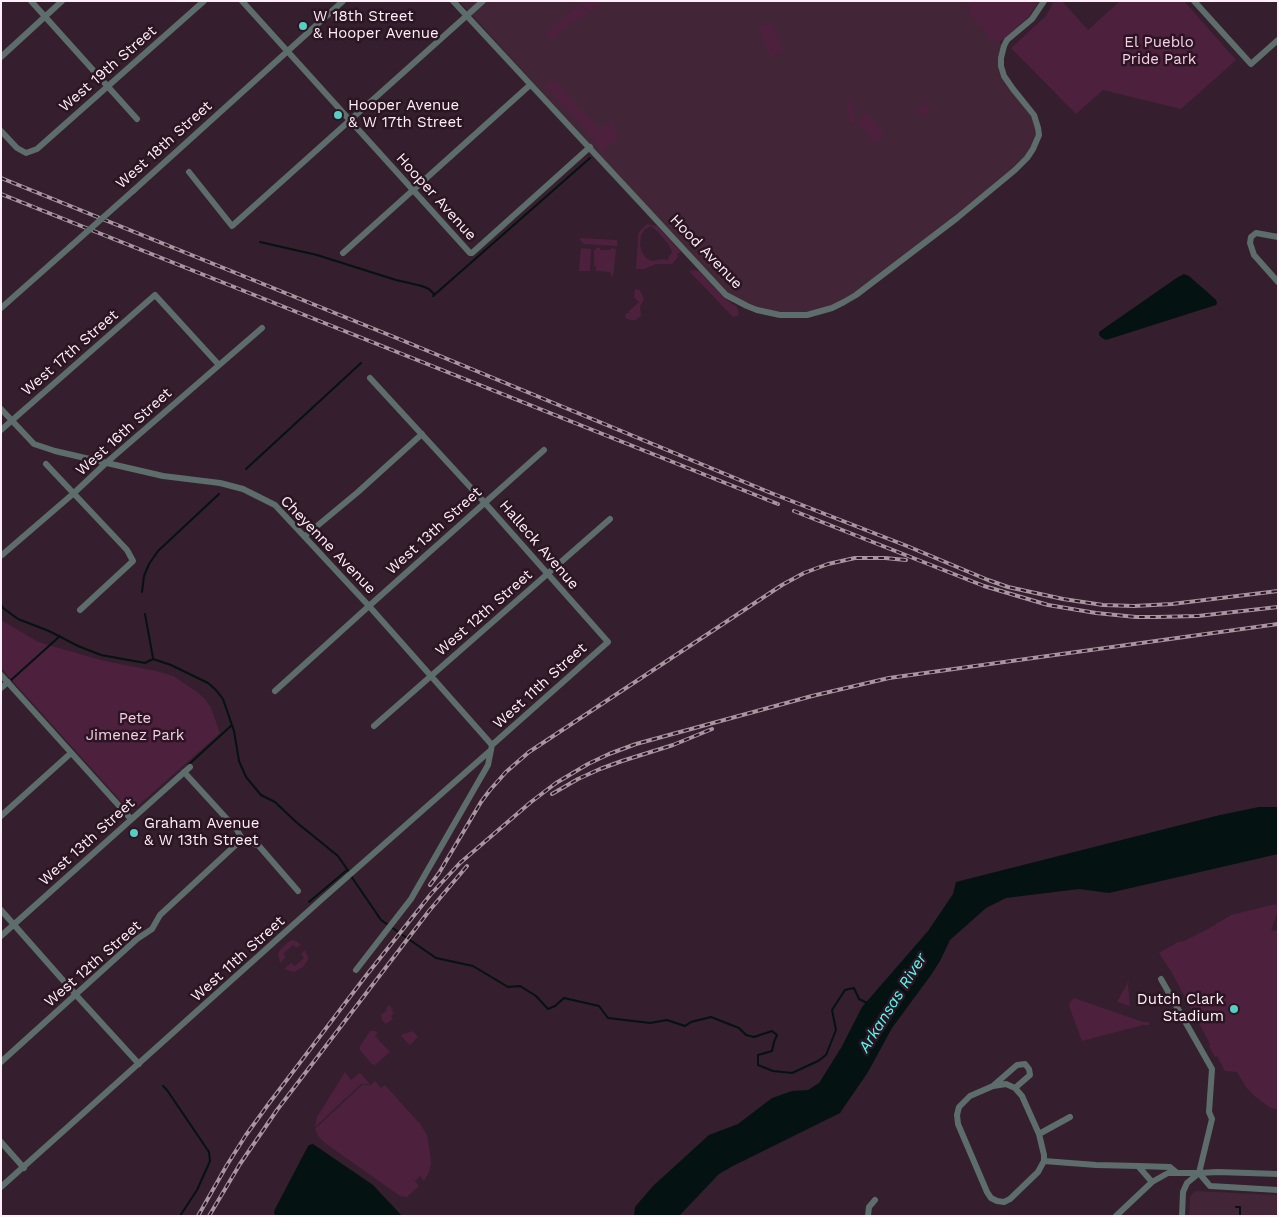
<!DOCTYPE html>
<html>
<head>
<meta charset="utf-8">
<style>
  body { margin:0 }
  #map { position:relative; width:1279px; height:1217px; overflow:hidden; background:#351e2d; font-family:"Work Sans",sans-serif }
  canvas { display:block }
  .frame { position:absolute; inset:0; border:2px solid #ffeff8; pointer-events:none }
</style>
</head>
<body>
<div id="map">
<canvas width="1279" height="1217"></canvas>
<div class="frame"></div>
</div>
<script>
const g = document.querySelector('canvas').getContext('2d');
g.lineJoin = 'round';
function fillPath(path, color) { g.fillStyle = color; g.fill(path, 'evenodd'); }
const poly = rows => new Path2D(rows.map(r => 'M' + r).join(''));
function trace(path, color, width, dash) { g.strokeStyle = color; g.lineWidth = width; g.lineCap = dash ? 'butt' : 'round'; g.setLineDash(dash || []); g.stroke(path); }
function write(font, color, halo, rows, align = 'center') {
  g.font = font + ' "Work Sans",sans-serif'; g.lineWidth = 5; g.setLineDash([]); g.textBaseline = 'middle'; g.strokeStyle = halo; g.fillStyle = color; for (const [text, x, y, turn = 0] of rows) {
    g.save(); g.translate(x, y); g.rotate((+turn || 0) * Math.PI / 180); g.textAlign = isNaN(turn) ? turn : align; if (halo) g.strokeText(text, 0, 0); g.fillText(text, 0, 0); g.restore();
  }
}
const built = poly([
  [459,1,1039,1,1029,16,999,42,1004,46,1001,66,1027,105,1038,128,1033,149,1015,170,856,294,819,311,780,314,757,310,726,294],
  [1195,1191,1278,1195,1278,1216,1189,1216,1190,1197]
]);
const green = poly([
  [582,1,602,1,590,12,589,11,588,11,580,3],
  [967,1,1039,1,1029,16,1023,22,1001,41,996,42,991,39,971,17,969,5],
  [1054,1,1062,1,1088,30,1120,1,1184,1,1236,60,1181,109,1103,90,1076,114,1011,48,1046,16],
  [579,4,587,13,575,23,572,22,570,22,551,40,546,34],
  [772,22,783,52,770,57,758,27],
  [551,81,556,83,597,127,604,127,612,120,618,137,601,153,599,150,599,147,590,134,545,86],
  [847,102,853,102,855,122,849,123],
  [926,103,931,109,921,117,916,110],
  [867,113,884,134,874,143,857,121],
  [647,224,657,226,681,252,677,254,678,257,672,264,656,264,644,269,637,269,636,270,638,237,639,232],
  [651,226,658,232,670,246,672,253,669,256,668,260,662,259,653,261,647,259,642,252,640,245,641,236,644,230],
  [581,238,617,240,617,246,584,244,579,239],
  [581,248,591,249,590,271,579,271],
  [596,248,600,248,600,250,611,250,611,248,616,249,613,278,610,272,596,271,596,266,594,266,594,259,596,259,594,258,594,250,596,250],
  [694,270,699,271,724,298,737,307,739,313,737,316,734,317,731,315,689,271],
  [635,289,640,290,644,299,640,307,641,316,636,320,632,320,626,319,625,317,626,313,629,313,629,311,639,302,634,297],
  [1,620,38,642,104,661,156,671,173,676,197,692,205,699,211,708,220,733,133,810,128,809,1,668],
  [1276,904,1278,910,1271,931,1278,930,1278,1110,1269,1107,1256,1097,1246,1087,1237,1072,1225,1071,1217,1056,1215,1057,1209,1046,1210,1044,1172,973,1159,953,1178,942,1184,941,1208,929,1231,915],
  [292,940,296,941,301,945,296,948,293,945,283,954,286,957,280,963,278,954,280,950,288,942],
  [305,950,308,957,308,960,303,967,294,972,284,969,291,963,295,966,304,958,301,954],
  [1128,982,1129,983,1128,985,1130,1006,1117,1002,1127,984,1127,983],
  [1074,998,1143,1022,1149,1022,1149,1025,1143,1025,1082,1041,1069,1006,1070,1002],
  [389,1005,393,1009,392,1011,394,1013,391,1016,393,1019,386,1024,382,1020,381,1015,382,1013,383,1014,387,1010,386,1009],
  [370,1031,374,1031,378,1032,375,1036,390,1052,375,1065,372,1064,360,1050,360,1046],
  [413,1031,418,1037,410,1045,401,1036,403,1034],
  [345,1072,351,1080,360,1073,370,1084,361,1084,315,1127,317,1117],
  [375,1081,381,1088,385,1085,421,1125,427,1135,430,1153,431,1163,429,1172,424,1181,420,1176,415,1181,419,1186,407,1197,400,1196,325,1143,319,1137,315,1129,362,1085,371,1085]
]);
const water = poly([
  [1184,274,1189,276,1205,290,1216,300,1217,303,1216,305,1106,340,1102,338,1099,335,1099,332,1178,277],
  [1259,807,1278,807,1278,854,1109,893,1079,889,1006,898,986,908,950,940,940,961,931,975,892,1028,868,1072,840,1113,733,1166,719,1174,679,1216,634,1216,635,1207,653,1186,709,1135,738,1124,772,1098,792,1091,808,1090,819,1083,841,1048,862,1007,928,931,953,894,956,882,1220,815],
  [313,1144,373,1185,402,1216,276,1216,274,1213,275,1209,307,1148,309,1145]
]);
const stream = poly([
  [260,242,317,255,396,280,422,286,429,289,434,294],
  [433,296,590,158],
  [246,469,361,363],
  [142,592,144,576,149,564,158,551,219,494],
  [1,604,3,608,18,619,49,631,78,646,101,655,145,663,153,659,171,665,208,683,216,690,223,699,234,731,239,761,246,777,261,795,275,802,296,822,338,856,349,872],
  [145,614,153,658],
  [10,681,60,636],
  [188,765,232,725],
  [351,876,381,920,436,958,473,966,508,987,520,986,536,996,548,1009,555,1006,564,998,599,1006,608,1018,650,1023,667,1020,685,1026,691,1022,711,1017,739,1028,746,1035,754,1037,772,1031,777,1035,774,1042,772,1051,758,1055,758,1065,773,1071,792,1073,818,1061,826,1055,836,1030,832,1010,845,990,854,988,859,999,867,1003],
  [309,902,347,870],
  [163,1086,167,1090,209,1152,210,1161,206,1170,197,1190,180,1216],
  [1236,1207,1240,1207,1240,1216]
]);
const minor = poly([
  [31,1,137,119],
  [242,1,470,253,472,253,590,147],
  [453,1,726,295,747,306,757,310,780,315,807,315,832,308,844,302,856,295,957,218,1015,170,1027,158,1033,149,1039,135,1038,128,1034,115,1030,110,1013,89,1004,76,1001,66,1001,58,1004,46,1007,40,1032,19,1044,1],
  [1194,1,1251,64,1278,40],
  [1,57,62,1],
  [1,131,17,148,26,153,37,149,204,1],
  [189,172,232,226,483,1],
  [134,190,343,1],
  [1278,237,1256,233,1251,237,1250,243,1254,255,1278,282],
  [343,253,530,85],
  [1,308,71,246],
  [1,409,34,444,55,451,163,476,220,483,243,489,275,505,369,606,492,745],
  [1,430,155,295,219,365],
  [46,464,127,550,133,561,80,610],
  [305,536,358,492,422,434],
  [2,555,74,493,106,463,262,328],
  [1,675,131,819],
  [1,688,8,682],
  [275,691,369,606,544,450],
  [374,726,610,519],
  [184,772,237,830,241,837,241,840],
  [1,816,71,753],
  [241,840,246,840,259,846,298,891],
  [1,910,76,995,139,1064],
  [1,936,190,767],
  [356,970,411,899,488,765,492,745,608,642,485,503,370,378],
  [1161,979,1212,1069,1209,1112,1212,1119,1199,1173],
  [1,1062,137,939,152,929,160,915,241,840],
  [1006,1084,1015,1088,1022,1096,1039,1134,1044,1155,1044,1161,1038,1172,1010,1199,1004,1202,997,1201,991,1198,987,1192,958,1124,957,1115,959,1107,970,1096,993,1086,1006,1084],
  [994,1085,1017,1065,1025,1064,1029,1069,1030,1075,1015,1088],
  [1039,1134,1070,1117],
  [1,1142,24,1168],
  [1044,1161,1096,1165,1138,1166,1152,1182],
  [1138,1166,1170,1167,1176,1172],
  [1199,1173,1210,1186,1278,1190],
  [1,1187,322,899,491,750],
  [868,1216,869,1207,875,1200],
  [1116,1216,1152,1182,1168,1173,1199,1173,1218,1172,1278,1174],
  [1182,1216,1183,1192,1187,1183,1199,1173]
]);
const rail = poly([
  [1,178,399,339,771,493,907,546,988,580,1008,587,1063,599,1103,605,1134,606,1172,604,1278,591],
  [1,194,778,504],
  [794,511,984,586,1048,605,1096,613,1136,617,1156,617,1198,616,1278,607],
  [552,794,578,779,600,769,622,761,673,745,712,729],
  [430,885,439,873,481,802,490,790,506,772,529,752,782,585,804,573,828,564,855,558,885,558,906,560],
  [198,1216,227,1165,246,1135,270,1102,365,977,431,894,460,863,531,802,556,783,588,764,609,754,636,744,812,696,889,678,1278,624],
  [209,1216,240,1164,277,1110,429,911,467,866]
]);
const minorBridge = poly([
  [71,246,134,190]
]);
const markers = [
  [303,26,5,"#56cec4"],
  [338,115,5,"#56cec4"],
  [134,833,5,"#56cec4"],
  [1234,1009,5,"#56cec4"]
];
const poiNames = [
  ["W 18th Street",313,17],
  ["& Hooper Avenue",313,34],
  ["Hooper Avenue",348,106],
  ["& W 17th Street",348,123],
  ["Graham Avenue",144,824],
  ["& W 13th Street",144,841],
  ["Dutch Clark",1224,1000,"right"],
  ["Stadium",1224,1017,"right"]
];
const parkNames = [
  ["El Pueblo",1159,43],
  ["Pride Park",1159,60],
  ["Pete",135,719],
  ["Jimenez Park",135,736]
];
const streetNames = [
  ["West 19th Street",108,69,-41],
  ["West 18th Street",164,145,-42],
  ["Hooper Avenue",436,197,48],
  ["Hood Avenue",706,252,46],
  ["West 17th Street",70,353,-41],
  ["West 16th Street",124,432,-42],
  ["West 13th Street",434,531,-42],
  ["Cheyenne Avenue",328,545,46],
  ["Halleck Avenue",539,545,49],
  ["West 12th Street",484,613,-41],
  ["West 11th Street",540,686,-42],
  ["West 13th Street",87,842,-42],
  ["West 11th Street",238,959,-42],
  ["West 12th Street",93,964,-41]
];
const waterNames = [
  ["Arkansas River",893,1003,-58]
];
fillPath(built, '#422537');
fillPath(green, '#4d213e');
fillPath(water, '#041312');
trace(stream, '#041312', 2);
trace(minor, '#5d6d6b', 6);
trace(rail, '#a895a1', 4);
trace(rail, '#2b1523', 2, [5.5]);
trace(minorBridge, '#5d6d6b', 6);
for (const [x, y, r, color] of markers) { const dot = new Path2D(); dot.arc(x, y, r, 0, 2 * Math.PI); g.fillStyle = color; g.fill(dot); trace(dot, '#2b1523', 2); }
write('15px', '#ffeff8', '#2b1523', poiNames, 'left');
write('15px', '#f7cee7', '#2b1523', parkNames);
write('15px', '#ffeff8', '#2b1523', streetNames);
write('italic 16px', '#50fdf0', '#2b1523', waterNames);
</script>
</body>
</html>
